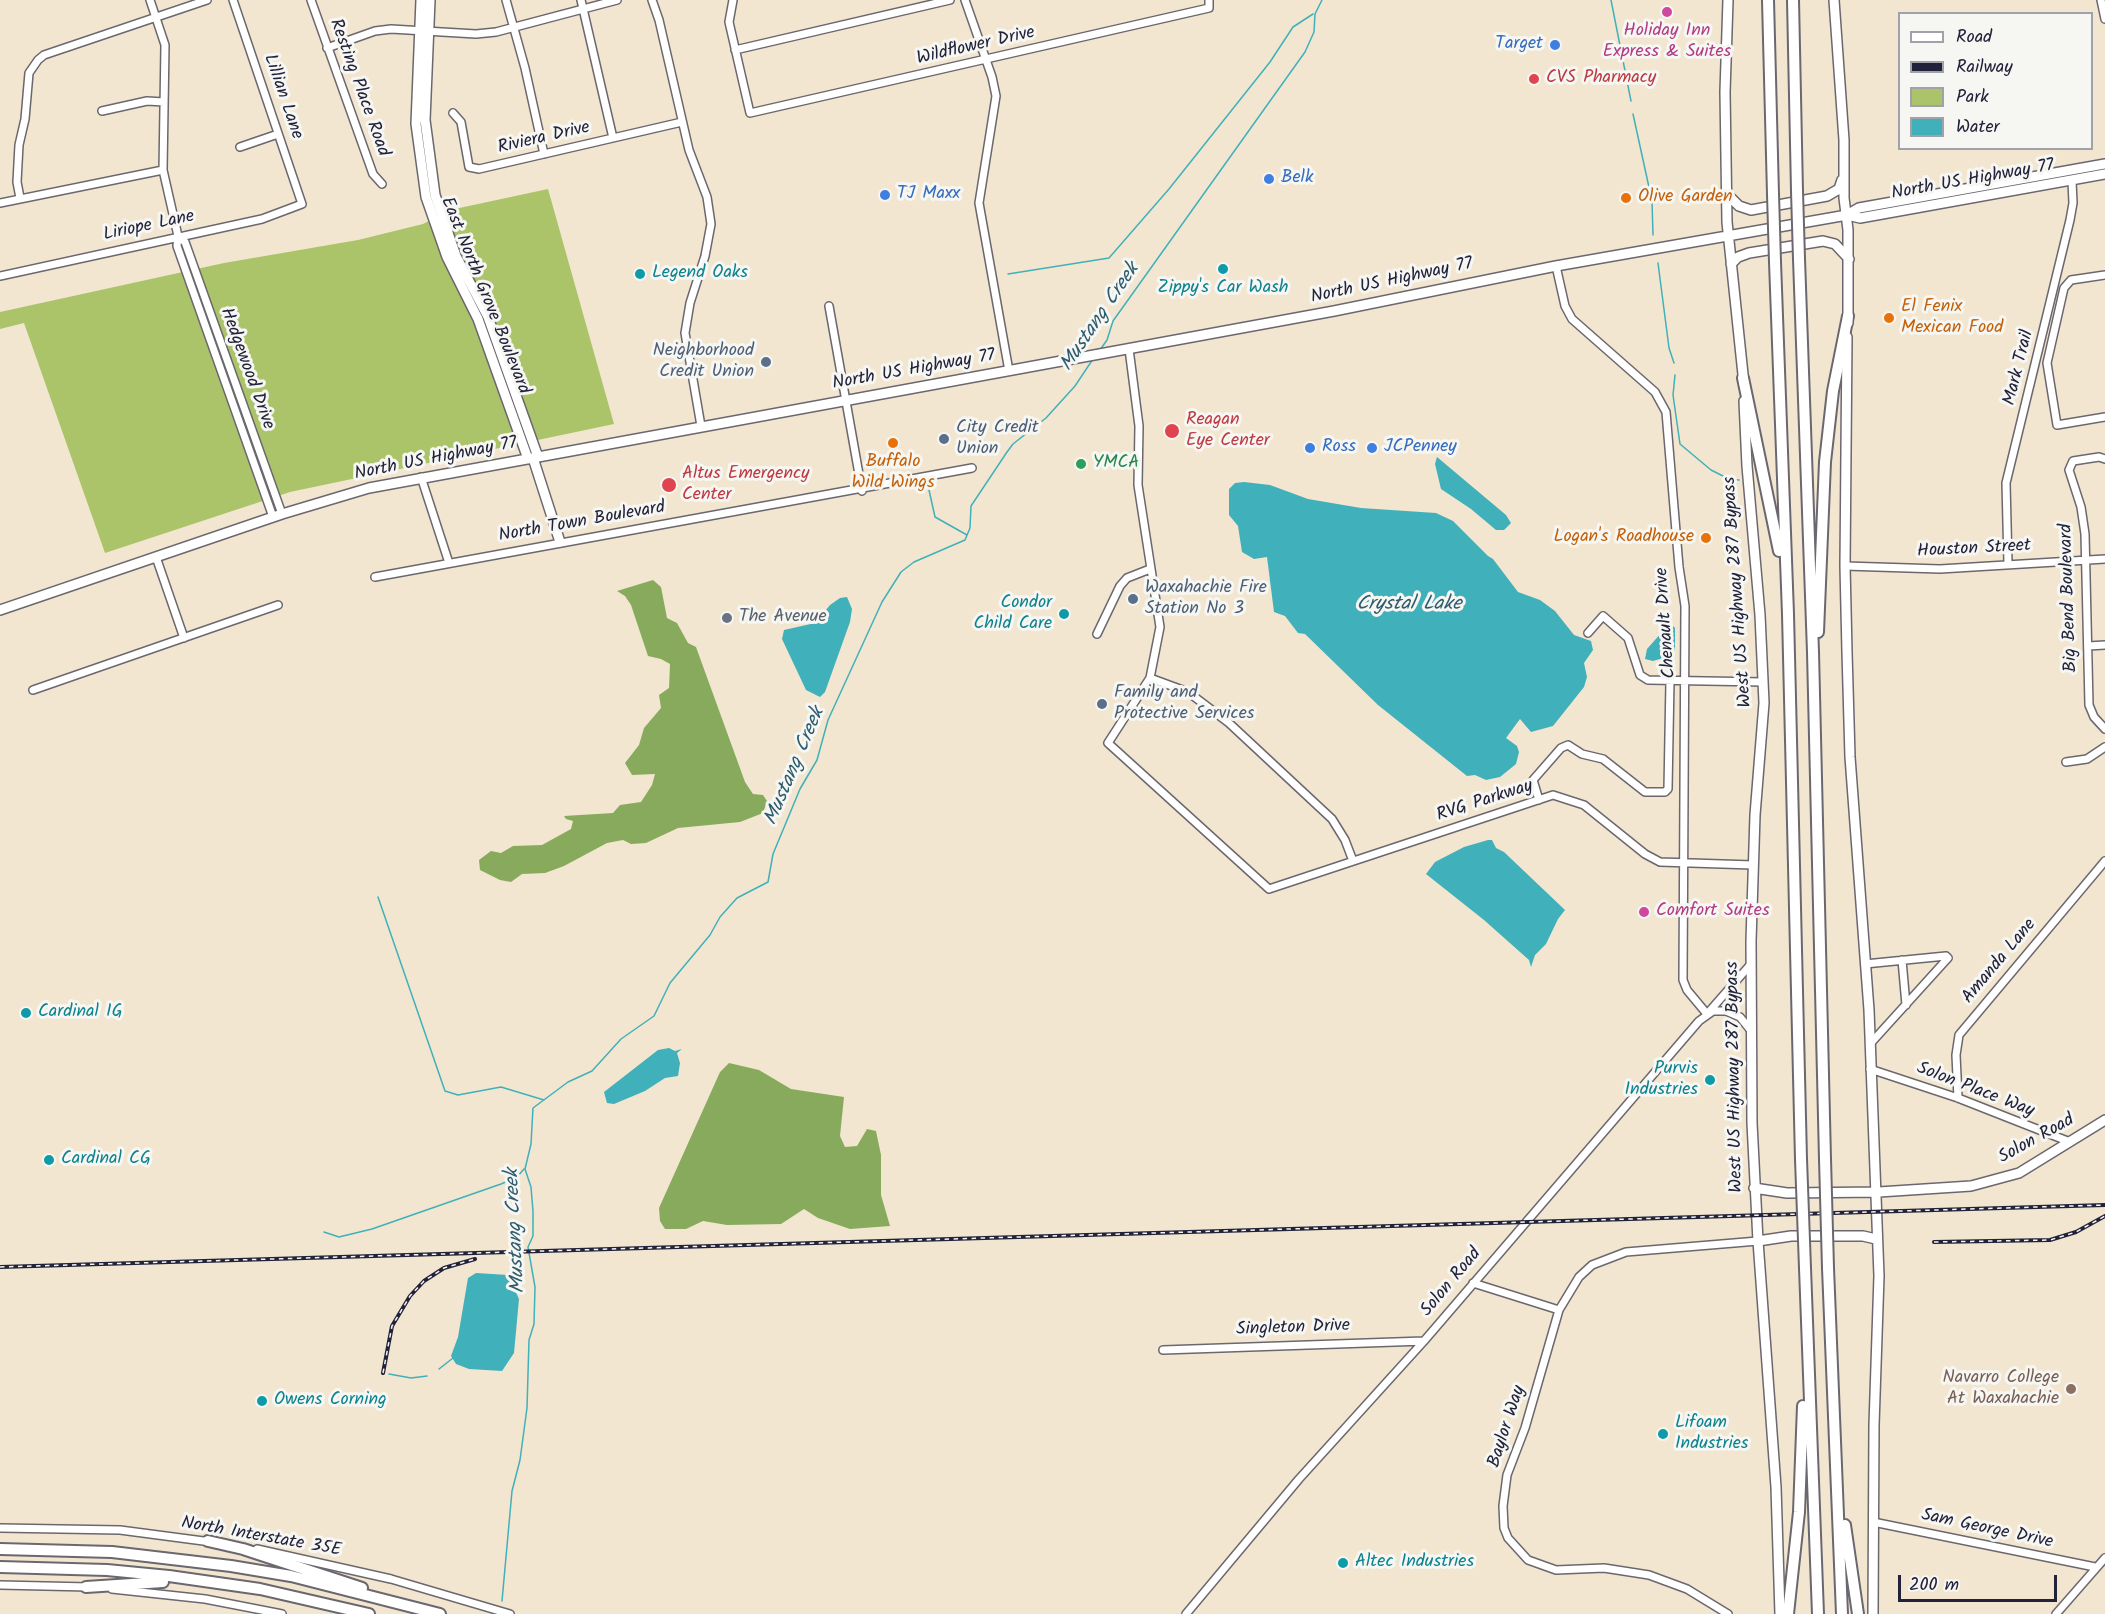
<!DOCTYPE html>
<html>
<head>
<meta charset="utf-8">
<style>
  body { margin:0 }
  #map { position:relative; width:2105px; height:1614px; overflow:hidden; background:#f2e6d0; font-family:Kalam,sans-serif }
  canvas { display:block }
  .legend { position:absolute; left:1898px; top:12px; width:195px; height:138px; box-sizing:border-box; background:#f6f6f2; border:2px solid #a1a1a9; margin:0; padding:8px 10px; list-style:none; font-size:18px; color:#22223b }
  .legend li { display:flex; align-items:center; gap:12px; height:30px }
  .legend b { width:30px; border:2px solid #a1a1a9 }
  .scale { position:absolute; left:1898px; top:1575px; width:159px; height:27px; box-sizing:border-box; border:3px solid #22223b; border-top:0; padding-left:8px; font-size:18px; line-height:21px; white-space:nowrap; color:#22223b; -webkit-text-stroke:4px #f6f6f2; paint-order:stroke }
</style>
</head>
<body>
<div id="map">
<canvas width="2105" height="1614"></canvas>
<ul class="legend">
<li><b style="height:8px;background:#fff"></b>Road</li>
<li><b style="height:8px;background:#22223b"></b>Railway</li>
<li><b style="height:16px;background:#abc469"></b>Park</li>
<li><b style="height:16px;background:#40b0ba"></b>Water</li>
</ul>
<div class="scale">200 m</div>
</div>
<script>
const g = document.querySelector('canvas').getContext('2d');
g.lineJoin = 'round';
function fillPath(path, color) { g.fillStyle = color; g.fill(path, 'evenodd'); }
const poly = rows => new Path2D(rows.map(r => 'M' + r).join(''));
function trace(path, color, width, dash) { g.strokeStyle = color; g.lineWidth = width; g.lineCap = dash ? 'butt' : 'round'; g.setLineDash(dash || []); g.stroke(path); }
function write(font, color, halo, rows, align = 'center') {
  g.font = font + ' Kalam,sans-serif'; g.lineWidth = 6; g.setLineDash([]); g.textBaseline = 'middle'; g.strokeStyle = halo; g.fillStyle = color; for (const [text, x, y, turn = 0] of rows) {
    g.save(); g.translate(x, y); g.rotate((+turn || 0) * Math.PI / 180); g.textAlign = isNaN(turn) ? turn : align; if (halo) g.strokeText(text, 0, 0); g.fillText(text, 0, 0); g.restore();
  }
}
const green = poly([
  [548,189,614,424,290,492,105,553,24,323,0,329,0,312,224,263,358,240,423,224,450,210]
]);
const forest = poly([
  [653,580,661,587,667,618,677,623,688,643,696,647,745,782,753,794,763,795,767,801,763,813,740,822,678,828,646,843,631,844,623,840,607,843,564,866,545,873,522,874,511,882,500,880,480,870,479,860,491,851,501,853,513,846,542,845,571,829,573,821,566,819,564,816,613,813,620,805,641,802,652,785,655,774,632,775,625,763,639,745,644,728,661,708,659,695,669,688,670,664,661,659,648,656,631,605,625,596,617,591],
  [729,1063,759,1070,791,1089,844,1097,840,1136,845,1147,857,1146,867,1129,876,1131,881,1155,881,1195,890,1226,850,1229,818,1218,804,1209,781,1224,727,1225,703,1221,686,1229,665,1229,660,1221,659,1208,720,1072]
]);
const water = poly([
  [1437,457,1506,515,1511,523,1504,530,1496,530,1471,509,1441,489,1435,464],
  [1244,482,1270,485,1308,499,1361,508,1436,513,1453,521,1488,556,1493,559,1518,592,1540,600,1555,611,1574,635,1591,641,1593,650,1584,663,1587,677,1584,687,1553,726,1531,732,1520,719,1506,738,1517,746,1519,752,1516,764,1500,777,1486,780,1475,775,1467,776,1378,705,1305,634,1298,633,1285,616,1274,612,1267,557,1254,559,1242,552,1238,526,1229,515,1229,489,1235,483],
  [847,597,852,609,850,622,825,692,820,697,806,690,782,639,784,630,815,623,830,605,840,598],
  [1670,623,1675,628,1675,649,1670,656,1653,661,1645,659,1647,649],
  [1488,840,1492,840,1496,848,1504,852,1565,910,1558,919,1546,944,1535,955,1531,967,1529,960,1484,920,1426,874,1435,862,1464,847],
  [669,1048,675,1051,682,1049,677,1053,680,1063,678,1076,665,1078,645,1091,614,1104,607,1103,604,1092,658,1050],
  [476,1273,508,1275,519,1299,514,1353,502,1371,469,1369,456,1364,451,1356,458,1337,468,1278]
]);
const stream = poly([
  [1611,0,1631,101],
  [1633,114,1652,201,1653,235],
  [1658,263,1669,348,1674,363],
  [1008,274,1109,258,1169,189,1270,62,1293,27,1313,14],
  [1100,350,1107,340,1113,321,1305,52,1314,32,1315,14,1322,0],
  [1675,375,1673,395,1680,444,1711,470,1729,479,1739,480],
  [927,481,935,517,967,535],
  [378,897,445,1091,458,1095,501,1087,544,1100],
  [324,1232,339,1237,372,1229,501,1184,517,1177,524,1169],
  [439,1369,453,1358],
  [389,1374,411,1378,427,1376],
  [502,1601,512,1491,520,1460,527,1408,529,1340,534,1324,535,1287,528,1247,533,1236,533,1211,531,1187,525,1169,531,1144,533,1108,568,1082,592,1071,621,1039,654,1016,670,983,710,935,720,917,737,898,768,882,773,854,800,789,817,760,828,720,882,602,901,572,914,562,965,540,970,528,971,506,1007,452,1013,444,1046,418,1075,386,1093,359]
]);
const minor = poly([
  [150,0,165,45,163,170,178,236,177,246,273,517],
  [311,0,373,174,382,184],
  [506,0,525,68,544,154],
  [581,0,613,138],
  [652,0,659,20,689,150,707,197,711,224,705,256,690,303,685,333,701,426],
  [733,0,729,22,750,113,1209,8,1209,0],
  [965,0,992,77,996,96,979,203,1009,371],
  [2101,0,2105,19],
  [327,48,375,31,391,29,476,34,496,32,617,0],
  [735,50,950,0],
  [102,111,147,101,164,102],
  [453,113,461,122,469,167,479,169,682,122],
  [240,147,278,134],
  [20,198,17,182,19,145,25,119,29,73,38,60,44,55,207,0],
  [0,203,163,170],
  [178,236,185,242,282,514],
  [1556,266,1565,306,1572,319,1655,392,1666,412,1679,567,1685,606,1683,980,1687,990,1707,1014,1751,964],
  [2105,275,2071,280,2064,288,2047,363,2057,425,2105,417],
  [0,276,262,219,302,204,233,0],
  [829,306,862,491],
  [1129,349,1139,426,1138,485,1160,627,1150,678,1108,743,1269,889,1553,795,1584,805,1645,854,1660,862,1753,865],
  [2105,459,2099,457,2073,461,2069,470,2081,507,2085,534,2089,705,2094,717,2105,729],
  [421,477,449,563],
  [156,557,184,638],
  [2008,564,2006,483,2070,220,2073,203,2072,181],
  [1845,566,1940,569,2105,559],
  [375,577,972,468],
  [1588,633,1603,616,1628,638,1640,675,1648,680,1763,682],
  [1097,634,1120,586,1127,578,1150,569],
  [2088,646,2105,645],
  [1150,678,1188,692,1229,723,1332,819,1345,840,1353,861],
  [33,690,278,605],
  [2066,762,2087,759,2105,747],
  [1539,800,1533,780,1561,748,1568,745,1582,754,1603,759,1645,792,1665,792,1668,789,1670,681],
  [1902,960,1906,1005],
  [1865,964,1946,956,1948,958,1870,1044],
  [1870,1069,1958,1098,2070,1142],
  [1958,1098,1956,1055,1959,1035,2105,861],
  [1473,1283,1559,1310],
  [1163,1350,1424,1341],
  [1873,1522,2095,1567],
  [0,1528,120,1530,211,1542],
  [257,1549,391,1579,510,1614],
  [0,1585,89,1587],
  [112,1589,205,1599,282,1614],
  [1186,1614,1299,1479,1424,1341,1699,1021,1713,1011,1726,1011,1740,1017,1752,1032],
  [1728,1614,1687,1589,1649,1575,1604,1568,1556,1570,1528,1560,1508,1538,1504,1528,1503,1506,1507,1475,1525,1428,1559,1310,1579,1277,1592,1265,1626,1252,1758,1241],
  [2056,1614,2105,1558]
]);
const major = poly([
  [421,0,416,124,426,197,447,257,478,319,528,459],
  [430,0,425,120,435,195,456,256,488,317,538,457],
  [1728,0,1725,92,1727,222,1744,384],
  [1834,0,1844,140,1844,198,1848,230,1848,323],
  [1726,193,1739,206,1751,210,1827,196,1839,189,1842,180],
  [1847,215,1860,218,2105,174],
  [1731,264,1738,257,1749,253,1823,241,1835,244,1849,259],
  [1847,337,1845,566,1847,652,1850,757,1869,1010,1879,1276,1874,1425,1873,1614],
  [1744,401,1747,466,1760,615,1764,703,1755,815,1751,941,1752,1123,1758,1241,1776,1487,1780,1614],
  [533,458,560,542],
  [0,610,282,514,369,488,1334,311,1556,266,1847,215,1859,208,2105,164],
  [1754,1188,1787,1193,1879,1192,1971,1186,2019,1173,2105,1120],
  [1758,1241,1791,1236,1863,1236,1876,1239]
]);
const highway = poly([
  [1768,0,1773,194],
  [1793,0,1797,191],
  [1799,259,1813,652,1825,1159],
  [1775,262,1788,614,1801,1159],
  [1743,378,1779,551],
  [1818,632,1825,462,1833,391,1848,316],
  [1805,1268,1818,1614],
  [1828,1268,1842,1614],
  [1845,1525,1858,1614],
  [208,1541,243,1549,362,1588],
  [0,1549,112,1552,231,1566,291,1576,440,1614],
  [0,1567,107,1570,169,1576,260,1589,369,1614],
  [86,1587,163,1582],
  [1788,1614,1799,1512,1803,1406]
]);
const rail = poly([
  [1934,1242,2050,1240,2076,1232,2105,1216],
  [0,1267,2105,1205],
  [383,1373,392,1326,410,1296,424,1281,444,1268,475,1259]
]);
const highwayBridge = poly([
  [1797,191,1799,259],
  [1773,194,1775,262],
  [1801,1159,1805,1268],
  [1825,1159,1828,1268]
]);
const markers = [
  [1667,12,6,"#d1479c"],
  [1555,45,6,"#3f7fe0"],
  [1534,79,6,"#e0444e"],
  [1269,179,6,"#3f7fe0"],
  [885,195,6,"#3f7fe0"],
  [1626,198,6,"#e8710a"],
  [1223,269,6,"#0f9aa8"],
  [640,274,6,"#0f9aa8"],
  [1889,318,6,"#e8710a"],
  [766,362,6,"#5c6f8a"],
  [1172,431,8,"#e0444e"],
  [944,439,6,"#5c6f8a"],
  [893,443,6,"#e8710a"],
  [1310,448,6,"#3f7fe0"],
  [1372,448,6,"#3f7fe0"],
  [1081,464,6,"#2e9e5b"],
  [669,485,8,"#e0444e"],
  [1706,538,6,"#e8710a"],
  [1133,599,6,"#5c6f8a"],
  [1064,614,6,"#0f9aa8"],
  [727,618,6,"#6b7280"],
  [1102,704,6,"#5c6f8a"],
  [1644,912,6,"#d1479c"],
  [26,1013,6,"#0f9aa8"],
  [1710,1080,6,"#0f9aa8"],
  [49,1160,6,"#0f9aa8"],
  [2071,1389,6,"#8d6e63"],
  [262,1401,6,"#0f9aa8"],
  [1663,1434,6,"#0f9aa8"],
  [1343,1563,6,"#0f9aa8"]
];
const hotelNames = [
  ["Holiday Inn",1667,32],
  ["Express & Suites",1667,53],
  ["Comfort Suites",1656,912,"left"]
];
const shopNames = [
  ["Target",1543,45,"right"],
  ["Belk",1281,179],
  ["TJ Maxx",897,195],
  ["Ross",1322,448],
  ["JCPenney",1384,448]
];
const streetNames = [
  ["Wildflower Drive",976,47,-13],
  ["Resting Place Road",358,88,70],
  ["Lillian Lane",282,97,71],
  ["Riviera Drive",544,139,-13],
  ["North US Highway 77",1973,181,-10],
  ["Liriope Lane",149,227,-12],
  ["North US Highway 77",1392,282,-12],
  ["East North Grove Boulevard",484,296,68],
  ["Mark Trail",2020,368,-76],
  ["Hedgewood Drive",246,369,70],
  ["North US Highway 77",914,371,-10],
  ["North US Highway 77",436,460,-11],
  ["North Town Boulevard",582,523,-10],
  ["Houston Street",1974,550,-3],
  ["West US Highway 287 Bypass",1739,592,-94],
  ["Big Bend Boulevard",2070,598,-92],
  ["Chenault Drive",1667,623,-94],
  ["RVG Parkway",1485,802,-18],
  ["Amanda Lane",2000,962,-50],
  ["West US Highway 287 Bypass",1736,1077,-91],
  ["Solon Place Way",1975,1091,21],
  ["Solon Road",2037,1140,-29],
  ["Solon Road",1452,1283,-50],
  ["Singleton Drive",1293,1329,-2],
  ["Baylor Way",1508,1427,-72],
  ["Sam George Drive",1987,1530,12],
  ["North Interstate 35E",261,1538,10]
];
const healthNames = [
  ["CVS Pharmacy",1546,79],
  ["Reagan",1186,421],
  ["Eye Center",1186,442],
  ["Altus Emergency",682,475],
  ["Center",682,496]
];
const foodNames = [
  ["Olive Garden",1638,198],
  ["El Fenix",1901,308],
  ["Mexican Food",1901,329],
  ["Buffalo",893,463,"center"],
  ["Wild Wings",893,484,"center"],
  ["Logan's Roadhouse",1694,538,"right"]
];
const cultureNames = [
  ["Legend Oaks",652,274],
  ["Zippy's Car Wash",1223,289,"center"],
  ["Condor",1052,604,"right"],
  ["Child Care",1052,625,"right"],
  ["Cardinal IG",38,1013],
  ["Purvis",1698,1070,"right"],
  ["Industries",1698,1091,"right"],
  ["Cardinal CG",61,1160],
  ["Owens Corning",274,1401],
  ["Lifoam",1675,1424],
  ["Industries",1675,1445],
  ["Altec Industries",1355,1563]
];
const serviceNames = [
  ["Neighborhood",754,352,"right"],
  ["Credit Union",754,373,"right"],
  ["City Credit",956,429],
  ["Union",956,450],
  ["Waxahachie Fire",1145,589],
  ["Station No 3",1145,610],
  ["Family and",1114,694],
  ["Protective Services",1114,715]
];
const leisureNames = [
  ["YMCA",1093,464]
];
const worshipNames = [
  ["The Avenue",739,618]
];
const educationNames = [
  ["Navarro College",2059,1379],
  ["At Waxahachie",2059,1400]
];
const waterNames = [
  ["Mustang Creek",1101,318,-56],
  ["Crystal Lake",1409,606],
  ["Mustang Creek",796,767,-67],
  ["Mustang Creek",517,1231,-93]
];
fillPath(green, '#abc469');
fillPath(forest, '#88aa5d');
fillPath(water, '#40b0ba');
trace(stream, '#40b0ba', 1.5);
trace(minor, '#6b676f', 10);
trace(major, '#6b676f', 12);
trace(highway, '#6b676f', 14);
trace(minor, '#fff', 7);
trace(major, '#fff', 9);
trace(highway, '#fff', 10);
trace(rail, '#22223b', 4);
trace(rail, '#f6f6f2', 1.5, [4.5]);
trace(highwayBridge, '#6b676f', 14, []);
trace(highwayBridge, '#fff', 10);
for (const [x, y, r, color] of markers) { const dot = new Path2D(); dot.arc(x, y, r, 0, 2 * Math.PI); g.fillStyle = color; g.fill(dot); trace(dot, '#f6f6f2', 2); }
write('18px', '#b23c85', '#f6f6f2', hotelNames);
write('18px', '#366cbe', '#f6f6f2', shopNames, 'left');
write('18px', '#22223b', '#f6f6f2', streetNames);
write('18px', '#be3a42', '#f6f6f2', healthNames, 'left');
write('18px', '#c56008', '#f6f6f2', foodNames, 'left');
write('18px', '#0d838f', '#f6f6f2', cultureNames, 'left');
write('18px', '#4e5e75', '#f6f6f2', serviceNames, 'left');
write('18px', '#27864d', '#f6f6f2', leisureNames, 'left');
write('18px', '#5b616d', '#f6f6f2', worshipNames, 'left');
write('18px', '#785e54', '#f6f6f2', educationNames, 'right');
write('italic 20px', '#2e5b6e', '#f6f6f2', waterNames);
</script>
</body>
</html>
